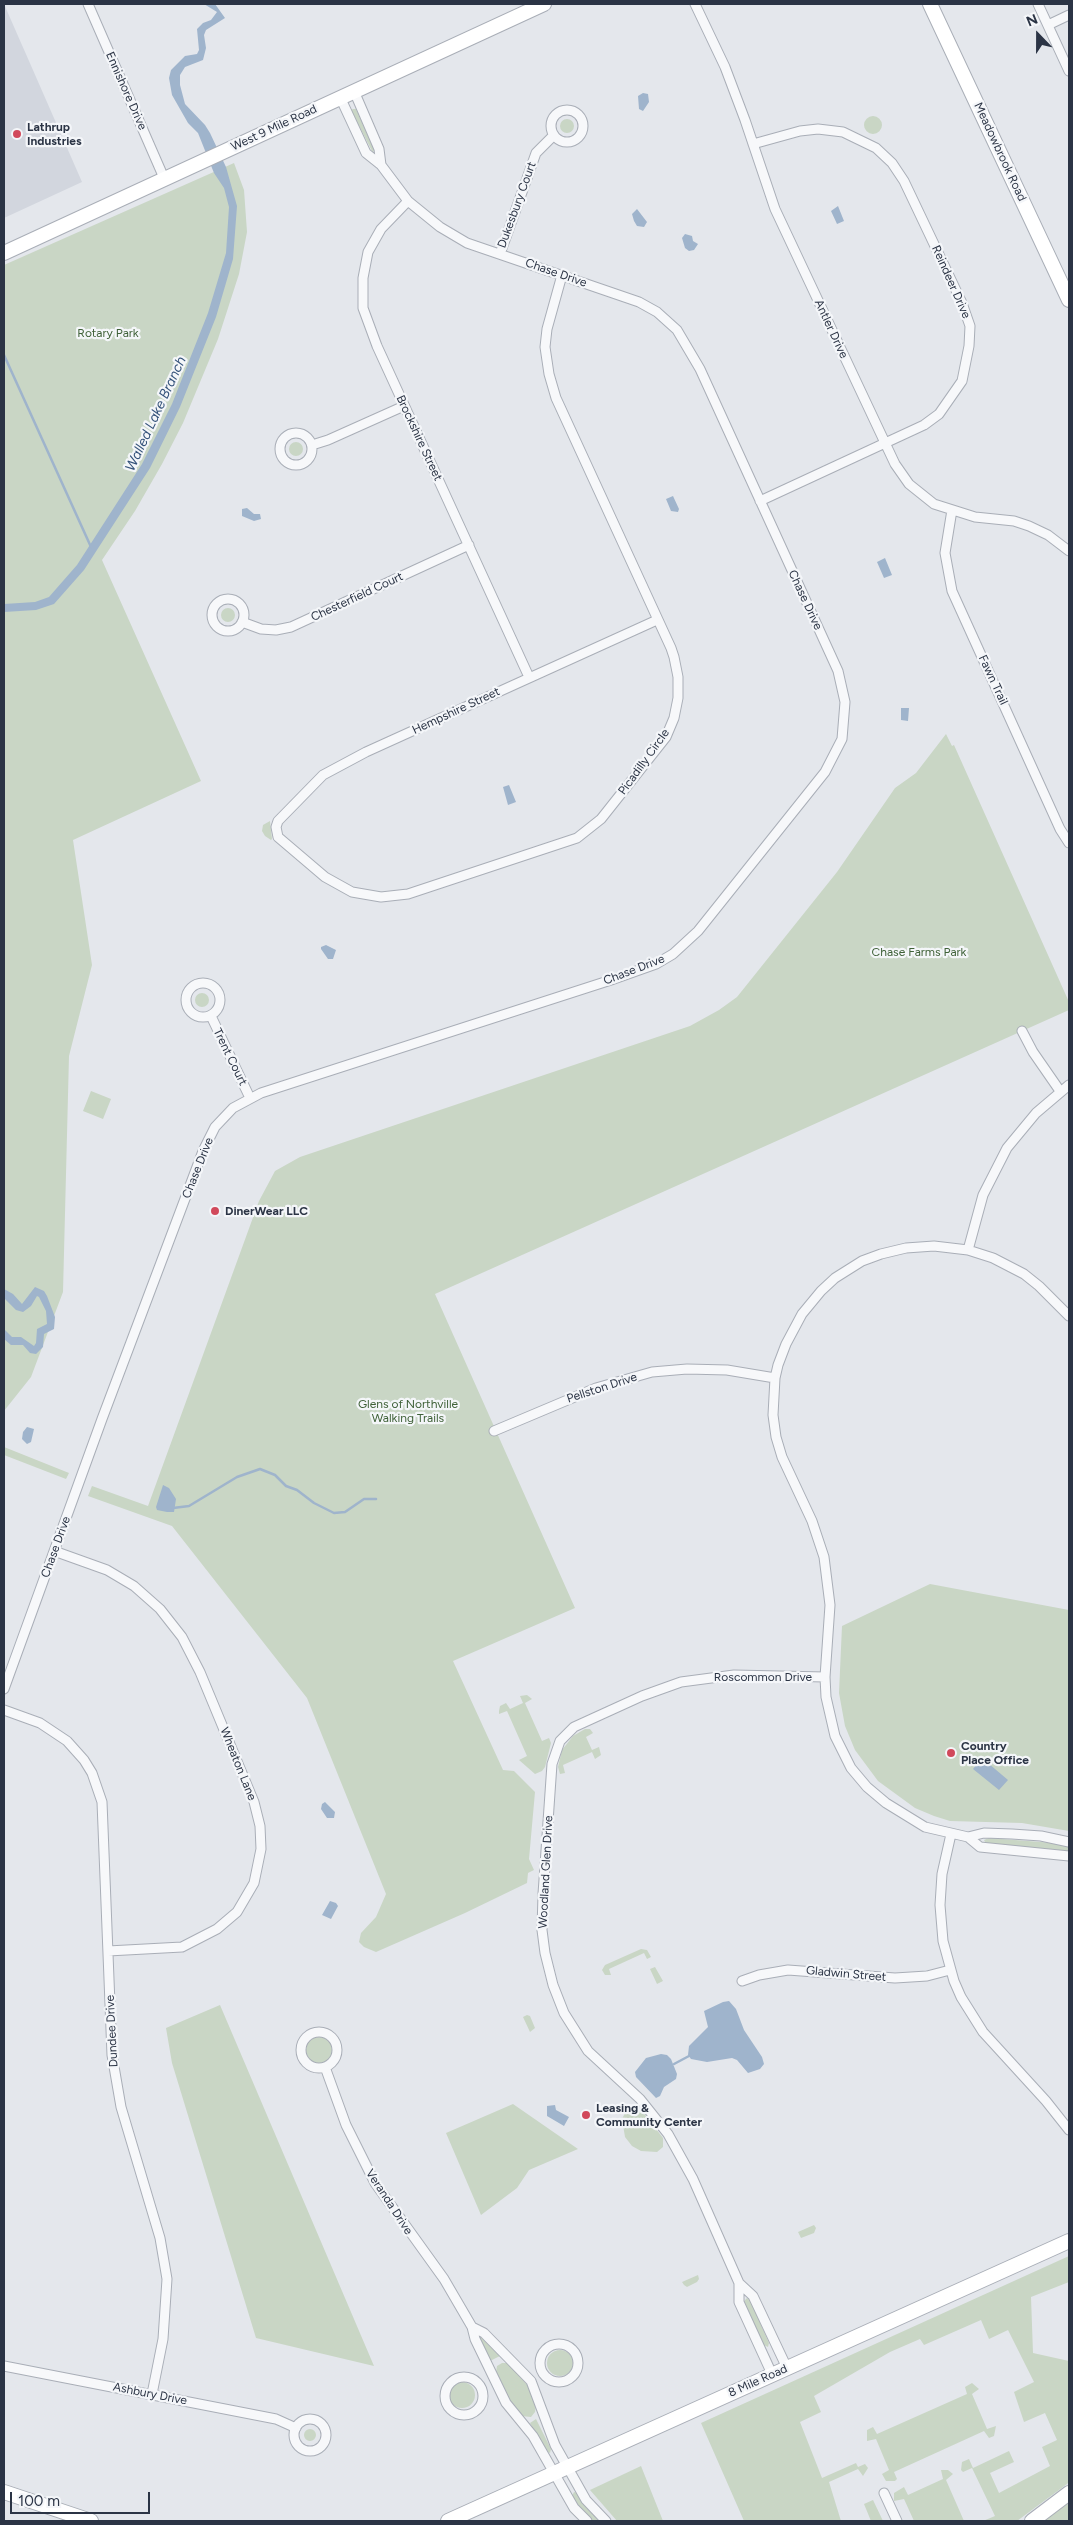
<!DOCTYPE html>
<html>
<head>
<meta charset="utf-8">
<style>
  body { margin:0 }
  #map { position:relative; width:1073px; height:2525px; overflow:hidden; background:#e4e7ec; font-family:Figtree,sans-serif }
  canvas { display:block }
  .frame { position:absolute; inset:0; border:5px solid #2b3445; pointer-events:none }
  .north { position:absolute; left:1013px; top:10px; width:50px; height:50px; -webkit-text-stroke:4px #f4f6f9; paint-order:stroke; rotate:338deg; font-size:14px; font-weight:700; line-height:20px; text-align:center; color:#2b3445 }
  .north::after { content:''; display:block; margin:auto; width:18px; height:22px; background:#2b3445; clip-path:polygon(50% 0,100% 100%,50% 72%,0 100%) }
  .scale { position:absolute; left:10px; top:2492px; width:140px; height:22px; box-sizing:border-box; border:2px solid #2b3445; border-top:0; padding-left:6px; font-size:15px; line-height:18px; white-space:nowrap; color:#2b3445; -webkit-text-stroke:4px #f4f6f9; paint-order:stroke }
</style>
</head>
<body>
<div id="map">
<canvas width="1073" height="2525"></canvas>
<div class="frame"></div>
<div class="north">N</div>
<div class="scale">100 m</div>
</div>
<script>
const g = document.querySelector('canvas').getContext('2d');
g.lineJoin = 'round';
function fillPath(path, color) { g.fillStyle = color; g.fill(path, 'evenodd'); }
const poly = rows => new Path2D(rows.map(r => 'M' + r).join(''));
function trace(path, color, width, dash) { g.strokeStyle = color; g.lineWidth = width; g.lineCap = dash ? 'butt' : 'round'; g.setLineDash(dash || []); g.stroke(path); }
function write(font, color, halo, rows, align = 'center') {
  g.font = font + ' Figtree,sans-serif'; g.lineWidth = 4.5; g.setLineDash([]); g.textBaseline = 'middle'; g.strokeStyle = halo; g.fillStyle = color; for (const [text, x, y, turn = 0] of rows) {
    g.save(); g.translate(x, y); g.rotate((+turn || 0) * Math.PI / 180); g.textAlign = isNaN(turn) ? turn : align; if (halo) g.strokeText(text, 0, 0); g.fillText(text, 0, 0); g.restore();
  }
}
const built = poly([
  [4,4,82,182,4,218]
]);
const green = poly([
  [353,109,356,109,374,150,373,153,351,110],
  '864 125a9 9 0 1 1 18 0a9 9 0 1 1-18 0Z',
  '560 126a7 7 0 1 1 14 0a7 7 0 1 1-14 0Z',
  [234,163,244,190,247,232,239,274,218,339,183,423,162,464,135,511,102,560,201,781,73,840,92,965,69,1056,63,1292,31,1377,4,1411,4,265],
  '289 449a7 7 0 1 1 14 0a7 7 0 1 1-14 0Z',
  '221 615a7 7 0 1 1 14 0a7 7 0 1 1-14 0Z',
  [946,734,952,746,954,745,1069,1002,1069,1010,435,1294,575,1608,453,1661,503,1770,514,1771,535,1792,529,1859,534,1870,528,1873,527,1883,465,1913,376,1952,364,1947,359,1942,361,1933,376,1917,386,1894,307,1698,172,1526,88,1496,92,1486,148,1506,259,1201,275,1171,300,1157,690,1026,719,1010,737,997,837,872,895,788,916,773],
  [270,821,272,839,271,840,265,836,262,831,263,825],
  '195 1000a7 7 0 1 1 14 0a7 7 0 1 1-14 0Z',
  [91,1091,111,1099,103,1119,83,1111],
  [4,1447,69,1473,66,1479,4,1455],
  [930,1584,1069,1610,1069,1831,1022,1823,950,1821,934,1816,915,1808,878,1781,855,1750,845,1726,839,1693,842,1626],
  [527,1695,532,1699,525,1703,542,1741,549,1738,551,1743,545,1767,542,1771,535,1774,519,1760,527,1756,507,1711,499,1714,499,1711,500,1706,506,1703,510,1709,523,1703,520,1696],
  [585,1729,590,1729,593,1733,586,1737,592,1750,599,1747,601,1755,595,1759,592,1752,563,1765,565,1773,560,1774,558,1767,562,1750,573,1736],
  [989,1838,1054,1843,1069,1846,1069,1852,986,1844,984,1840],
  [641,1949,647,1950,651,1957,647,1959,644,1953,609,1969,611,1975,605,1975,602,1970,605,1965],
  [655,1967,663,1981,657,1984,650,1969],
  [220,2005,374,2366,256,2338,172,2063,166,2028],
  [527,2015,530,2016,535,2028,530,2032,523,2017],
  '306 2050a13 13 0 1 1 26 0a13 13 0 1 1-26 0Z',
  [513,2104,578,2149,529,2170,517,2188,481,2215,446,2133],
  [633,2106,639,2107,663,2138,663,2147,657,2152,641,2151,632,2146,625,2137,622,2119,627,2109],
  [814,2225,816,2228,814,2233,801,2238,798,2232],
  [1069,2256,1069,2282,1031,2297,1033,2353,1069,2361,1069,2482,1067,2484,1017,2521,983,2521,995,2516,972,2468,963,2472,961,2470,962,2462,969,2459,973,2468,1009,2451,1014,2462,990,2473,999,2493,1050,2466,1042,2447,1057,2440,1045,2413,1024,2422,1014,2392,1034,2382,1008,2330,989,2339,981,2320,924,2345,920,2339,890,2352,814,2396,821,2412,800,2422,822,2478,856,2463,858,2467,865,2464,868,2468,863,2476,858,2469,829,2482,841,2521,744,2521,701,2423],
  [698,2275,699,2279,697,2282,687,2287,684,2285,682,2282],
  [747,2298,750,2300,769,2343,768,2347,764,2345,744,2301],
  [478,2334,480,2334,500,2356,490,2361],
  '547 2363a13 13 0 1 1 26 0a13 13 0 1 1-26 0Z',
  [502,2363,508,2363,530,2388,536,2406,535,2412,531,2417,521,2416,511,2404,496,2372,497,2366],
  '449 2395a13 13 0 1 1 26 0a13 13 0 1 1-26 0Z',
  [972,2383,979,2389,972,2394,987,2429,996,2426,994,2436,989,2438,984,2431,894,2472,897,2479,895,2481,886,2481,882,2474,889,2470,876,2439,867,2441,867,2430,873,2427,877,2434,967,2394,965,2387],
  [536,2419,551,2449,550,2453,546,2451,530,2423],
  '304 2435a6 6 0 1 1 12 0a6 6 0 1 1-12 0Z',
  [641,2466,663,2521,617,2521,590,2490],
  [941,2470,948,2470,953,2474,946,2480,964,2521,914,2521,904,2499,894,2501,894,2493,904,2487,908,2495,943,2479],
  [574,2492,578,2493,584,2504,599,2521,593,2521,583,2512,572,2496],
  [873,2500,883,2521,871,2521,864,2504],
  [1069,2501,1069,2521,1043,2521]
]);
const water = poly([
  [204,4,215,4,225,18,206,30,204,35,206,48,203,60,185,67,180,75,180,85,185,104,205,125,210,133,226,167,237,206,233,259,216,317,180,407,150,468,84,570,54,604,36,610,4,612,4,604,35,602,49,597,77,565,142,464,172,404,208,313,226,253,229,207,224,188,214,173,198,133,188,123,172,95,169,78,171,70,185,56,197,54,199,50,197,29,203,23,211,20,217,12],
  [643,93,648,94,649,102,643,111,639,109,638,96],
  [838,206,844,221,837,224,831,211],
  [637,209,647,222,644,227,637,226,634,221,632,214],
  [685,234,692,236,693,241,698,244,694,250,689,251,685,248,682,238],
  [673,496,679,509,678,512,671,511,666,499],
  [247,508,254,514,260,514,261,519,254,521,242,516,242,509],
  [885,558,892,575,884,578,877,562],
  [901,708,909,708,908,721,901,720],
  [509,785,516,802,508,805,503,787],
  [326,945,336,950,333,959,328,959,321,949,321,947],
  [35,1287,44,1291,47,1296,55,1317,54,1329,44,1334,43,1347,36,1354,30,1353,23,1345,11,1345,4,1339,4,1329,12,1337,21,1337,34,1346,36,1343,37,1329,47,1324,46,1311,39,1297,37,1296,31,1306,23,1312,16,1310,4,1298,4,1289,13,1294,22,1304],
  [27,1427,34,1429,31,1442,27,1444,22,1439,23,1432],
  [163,1485,169,1488,176,1499,174,1512,167,1512,157,1510,156,1507],
  [982,1758,1008,1780,999,1790,973,1769],
  [325,1802,335,1812,334,1818,327,1818,321,1809,322,1804],
  [330,1901,336,1903,338,1906,331,1919,322,1915],
  [729,2001,736,2009,744,2030,762,2057,764,2064,760,2069,748,2073,737,2060,732,2058,707,2062,691,2059,688,2055,689,2046,708,2027,704,2011,723,2002],
  [661,2054,667,2055,671,2059,677,2074,676,2079,664,2087,660,2096,656,2098,636,2077,635,2072,646,2058],
  [555,2105,556,2110,569,2117,564,2126,547,2116,547,2106]
]);
const stream = poly([
  [4,355,91,547],
  [173,1508,189,1506,237,1477,260,1469,275,1475,286,1486,297,1490,314,1503,334,1513,345,1512,364,1499,376,1499],
  [674,2064,689,2056]
]);
const street = poly([
  [88,4,164,178],
  [695,4,725,67,745,120,775,209,895,464,909,484,934,504,975,517,1014,521,1029,526,1048,535,1069,551],
  [1038,4,1069,71],
  [1048,25,1069,15],
  [354,91,379,149,381,165],
  '551 126a16 16 0 1 1 32 0a16 16 0 1 1-32 0Z',
  [753,144,800,131,818,129,843,132,876,148,892,163,904,181,962,303,970,326,969,346,962,381,939,414,924,425,760,501],
  [408,201,381,229,368,252,363,278,363,308,377,346,529,677],
  [500,254,536,153,554,135],
  [562,275,547,329,545,347,549,374,556,398,671,648,674,657,678,677,678,698,674,718,666,737,601,819,577,838,408,894,381,897,352,892,325,877,278,837,276,827,278,821,323,775,366,752,657,620],
  '280 449a16 16 0 1 1 32 0a16 16 0 1 1-32 0Z',
  [312,445,328,440,404,406],
  [952,510,945,553,952,591,1060,829,1069,843],
  '212 615a16 16 0 1 1 32 0a16 16 0 1 1-32 0Z',
  [242,622,261,629,276,630,291,627,469,545],
  '186 1000a17 17 0 1 1 34 0a17 17 0 1 1-34 0Z',
  [211,1016,250,1098],
  [1022,1031,1033,1052,1060,1091],
  [968,1250,983,1195,1007,1148,1036,1113,1069,1085],
  [1069,1316,1039,1286,1024,1274,993,1258,968,1250,934,1246,906,1248,881,1254,862,1261,835,1278,821,1291,802,1314,786,1344,778,1365,775,1378,773,1415,776,1437,782,1457,812,1521,824,1557,830,1605,825,1677,826,1697,835,1736,851,1768,867,1787,886,1803,925,1827,968,1837,984,1833,1012,1834,1041,1836,1069,1842],
  [494,1431,596,1388,652,1372,687,1369,727,1370,775,1378],
  [54,1551,107,1570,134,1586,160,1609,182,1637,200,1672,254,1802,260,1826,261,1849,254,1883,237,1912,217,1929,182,1947,108,1951],
  [4,1689,102,1419,203,1151,215,1127,233,1108,261,1093,611,980,656,964,673,954,698,931,825,772,842,739,845,702,838,671,700,369,677,330,657,312,639,302,467,243,440,227,408,201,381,165,366,153,340,97],
  [4,1710,40,1723,67,1741,84,1760,92,1773,102,1802,112,2055,121,2107,160,2238,167,2279,163,2339,152,2394],
  [951,1834,942,1874,940,1905,943,1941,954,1981,961,1997,983,2032,1046,2101,1069,2130],
  [968,1837,980,1847,1069,1856],
  [742,1981,759,1975,788,1970,895,1978,927,1976,950,1970],
  '301 2050a18 18 0 1 1 36 0a18 18 0 1 1-36 0Z',
  [325,2067,346,2125,375,2183,444,2279,472,2327,475,2339,506,2403,533,2436,574,2508,587,2521],
  [739,2283,739,2302,772,2374],
  [472,2327,484,2333,531,2381,555,2445,586,2500,606,2521],
  '540 2363a19 19 0 1 1 38 0a19 19 0 1 1-38 0Z',
  [4,2366,276,2419,296,2428],
  [787,2368,753,2296,739,2283,693,2179,668,2134,640,2099,588,2051,564,2013,553,1985,545,1953,542,1930,543,1894,552,1764,560,1741,574,1727,642,1696,681,1682,734,1675,825,1677],
  '445 2396a19 19 0 1 1 38 0a19 19 0 1 1-38 0Z',
  '294 2435a16 16 0 1 1 32 0a16 16 0 1 1-32 0Z',
  [884,2493,897,2521]
]);
const secondary = poly([
  [930,4,1069,300],
  [4,253,544,4],
  [4,2492,91,2521],
  [448,2521,1069,2241],
  [1032,2521,1069,2493]
]);
const markers = [
  [17,134,5,"#d1495b"],
  [215,1211,5,"#d1495b"],
  [951,1753,5,"#d1495b"],
  [586,2115,5,"#d1495b"]
];
const streetNames = [
  ["Ennishore Drive",126,91,66],
  ["West 9 Mile Road",274,128,-25],
  ["Meadowbrook Road",1000,152,65],
  ["Dukesbury Court",517,205,-70],
  ["Chase Drive",556,273,19],
  ["Reindeer Drive",951,282,66],
  ["Antler Drive",831,329,65],
  ["Brockshire Street",419,438,65],
  ["Chesterfield Court",357,597,-25],
  ["Chase Drive",805,600,65],
  ["Fawn Trail",993,680,65],
  ["Hempshire Street",456,711,-25],
  ["Picadilly Circle",644,762,-54],
  ["Chase Drive",634,970,-21],
  ["Trent Court",230,1057,64],
  ["Chase Drive",198,1168,-68],
  ["Pellston Drive",602,1388,-18],
  ["Chase Drive",56,1547,-70],
  ["Roscommon Drive",763,1677],
  ["Wheaton Lane",238,1764,68],
  ["Woodland Glen Drive",546,1872,-87],
  ["Gladwin Street",846,1974,5],
  ["Dundee Drive",112,2031,-93],
  ["Veranda Drive",389,2202,57],
  ["8 Mile Road",758,2381,-24],
  ["Ashbury Drive",150,2394,11]
];
const poiNames = [
  ["Lathrup",27,127],
  ["Industries",27,141],
  ["DinerWear LLC",225,1211],
  ["Country",961,1746],
  ["Place Office",961,1760],
  ["Leasing &",596,2108],
  ["Community Center",596,2122]
];
const parkNames = [
  ["Rotary Park",108,333],
  ["Chase Farms Park",919,952],
  ["Glens of Northville",408,1404],
  ["Walking Trails",408,1418]
];
const waterNames = [
  ["Walled Lake Branch",156,414,-65]
];
fillPath(built, '#d2d6de');
fillPath(green, '#c9d6c5');
fillPath(water, '#9fb4cc');
trace(stream, '#9fb4cc', 2.5);
trace(street, '#a9aeb7', 11);
trace(secondary, '#a9aeb7', 16);
trace(street, '#f7f8fa', 9);
trace(secondary, '#fff', 14);
for (const [x, y, r, color] of markers) { const dot = new Path2D(); dot.arc(x, y, r, 0, 2 * Math.PI); g.fillStyle = color; g.fill(dot); trace(dot, '#f4f6f9', 2); }
write('12px', '#2b3445', '#f4f6f9', streetNames);
write('bold 12px', '#2b3445', '#f4f6f9', poiNames, 'left');
write('12px', '#3f6138', '#f4f6f9', parkNames);
write('italic 14px', '#34527a', '#f4f6f9', waterNames);
</script>
</body>
</html>
